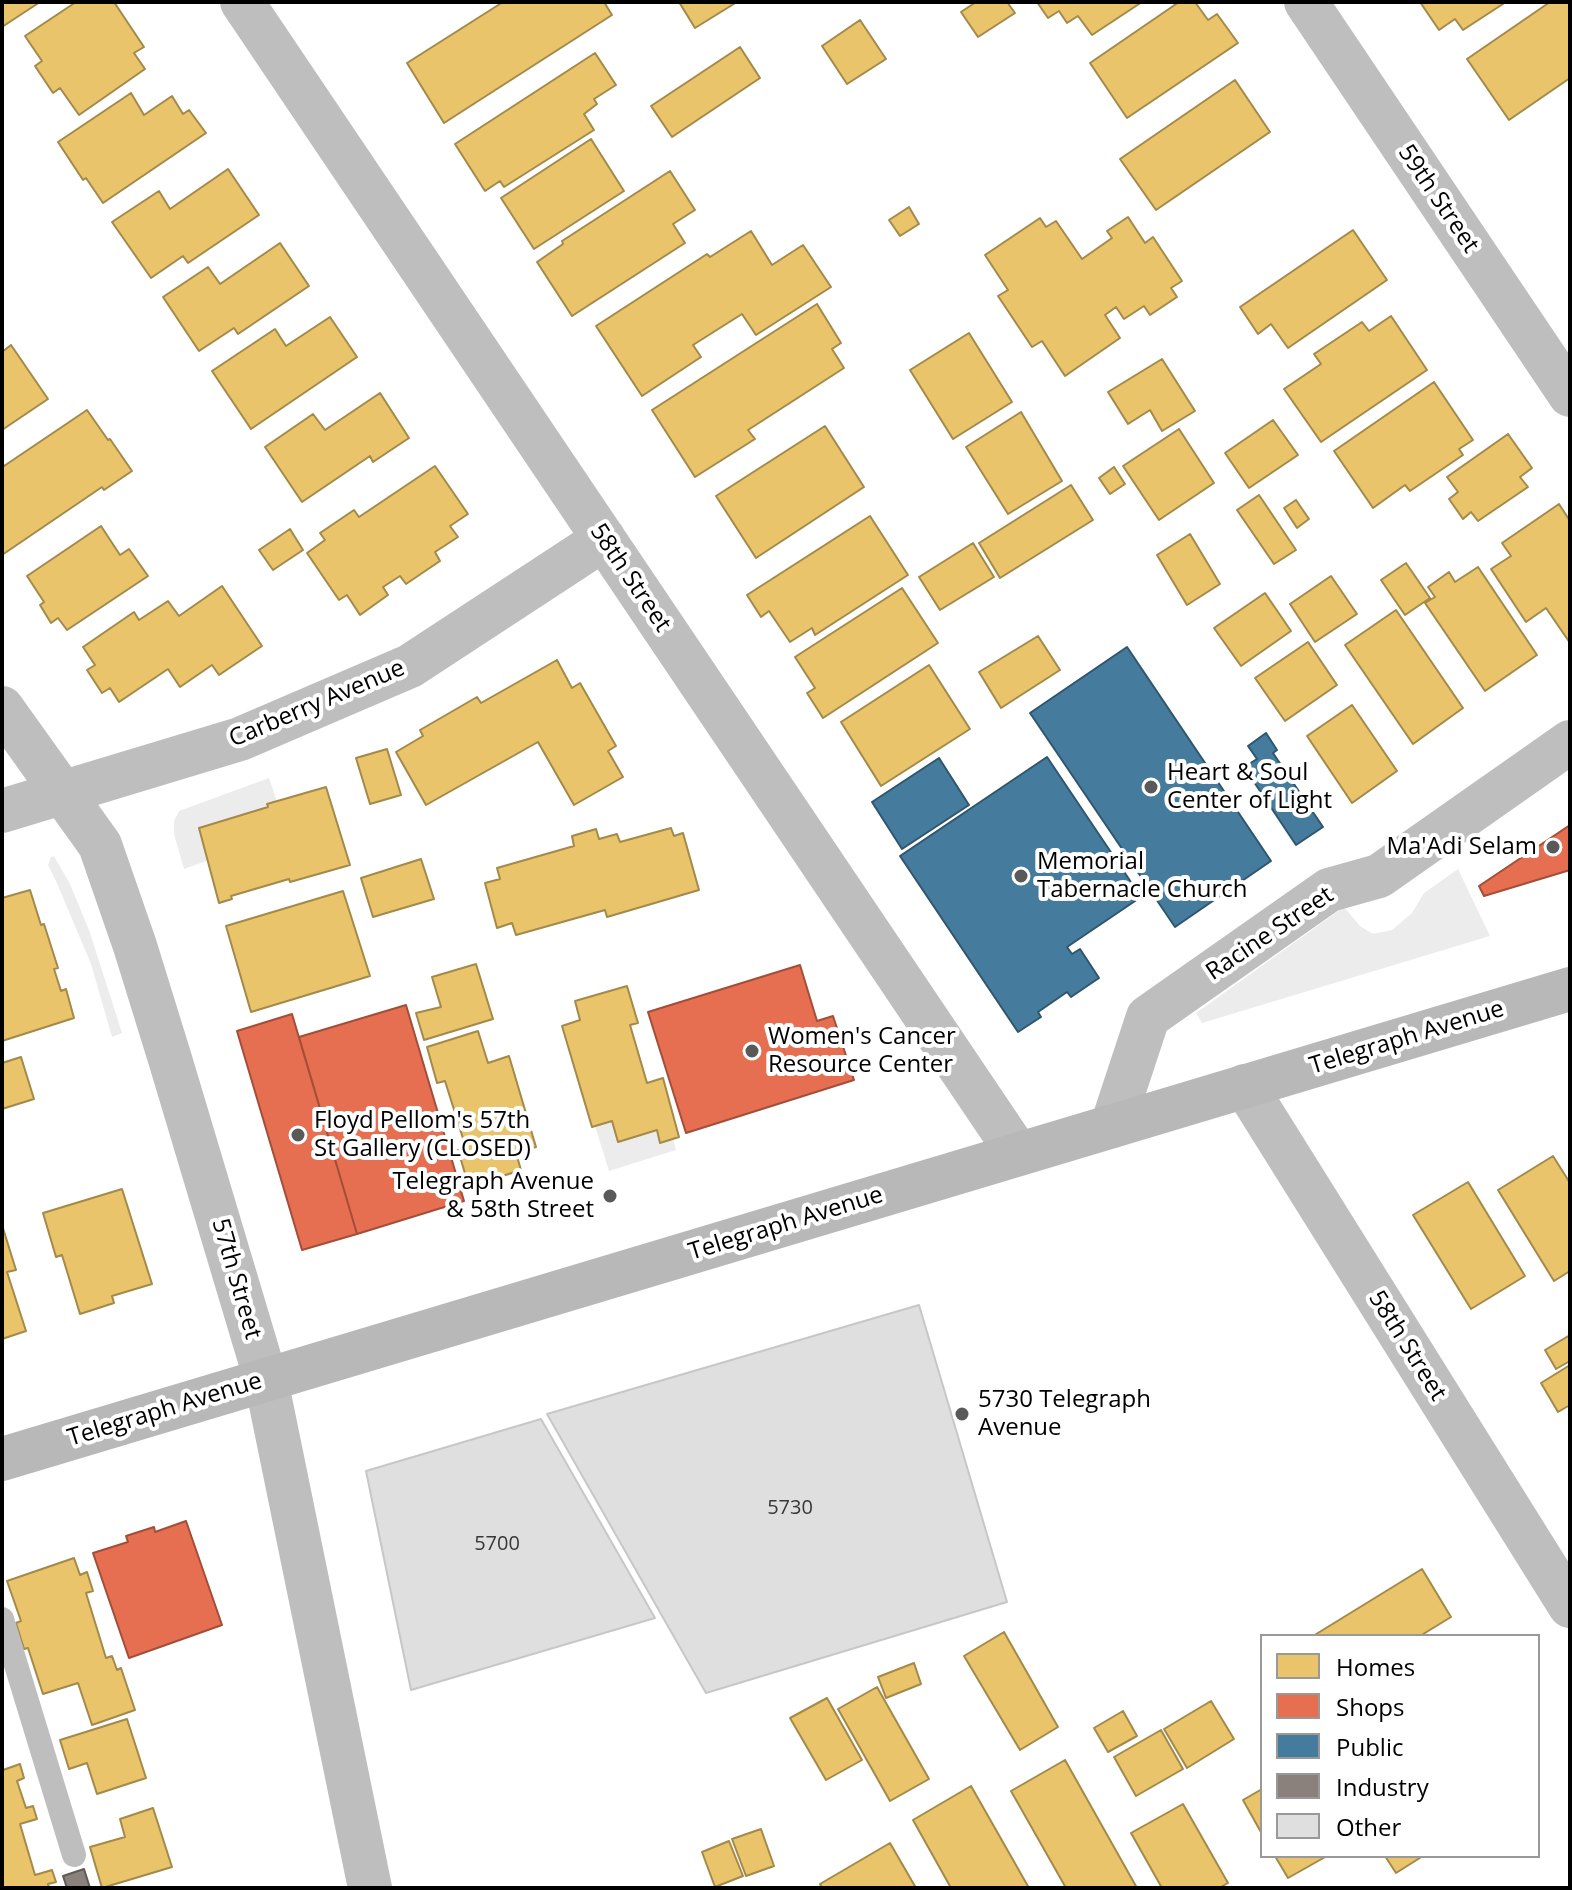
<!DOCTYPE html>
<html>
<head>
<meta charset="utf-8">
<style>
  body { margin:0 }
  #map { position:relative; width:1572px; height:1890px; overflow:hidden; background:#fff; font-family:"Open Sans",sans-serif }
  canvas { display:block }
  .frame { position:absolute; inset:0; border:4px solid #000; pointer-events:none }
  .legend { position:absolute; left:1260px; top:1634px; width:280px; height:224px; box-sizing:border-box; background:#fff; border:2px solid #999; margin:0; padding:10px 14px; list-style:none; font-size:24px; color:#000 }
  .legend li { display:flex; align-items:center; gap:16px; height:40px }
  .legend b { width:40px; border:2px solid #999 }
</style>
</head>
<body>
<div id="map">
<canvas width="1572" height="1890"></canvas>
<div class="frame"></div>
<ul class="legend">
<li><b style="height:22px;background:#e9c46a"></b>Homes</li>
<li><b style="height:22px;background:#e76f51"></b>Shops</li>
<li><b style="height:22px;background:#457b9d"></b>Public</li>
<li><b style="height:22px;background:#8a817c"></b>Industry</li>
<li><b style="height:22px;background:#dfdfdf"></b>Other</li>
</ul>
</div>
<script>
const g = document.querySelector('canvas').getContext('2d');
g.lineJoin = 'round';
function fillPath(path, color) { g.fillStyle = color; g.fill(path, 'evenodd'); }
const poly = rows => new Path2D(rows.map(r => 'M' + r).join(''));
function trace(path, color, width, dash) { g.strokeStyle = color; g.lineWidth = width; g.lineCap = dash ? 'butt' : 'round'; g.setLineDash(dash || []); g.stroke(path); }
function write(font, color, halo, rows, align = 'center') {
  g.font = font + ' "Open Sans",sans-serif'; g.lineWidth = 8; g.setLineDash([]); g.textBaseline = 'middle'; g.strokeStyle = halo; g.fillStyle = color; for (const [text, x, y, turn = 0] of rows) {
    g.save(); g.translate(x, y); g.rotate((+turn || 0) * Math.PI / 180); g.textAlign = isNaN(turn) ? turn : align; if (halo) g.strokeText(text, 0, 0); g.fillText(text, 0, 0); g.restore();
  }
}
const green = poly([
  [269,778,277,801,209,860,184,869,174,834,174,821,179,811],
  [54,856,70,884,89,930,98,958,122,1033,112,1037,91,964,56,881,48,865,51,857],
  [1458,869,1490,936,1202,1023,1196,1013,1344,907,1360,926,1373,934,1392,930,1412,913,1424,893],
  [612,1121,618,1142,657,1130,660,1142,673,1139,676,1150,609,1171,595,1126]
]);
const homes = poly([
  [2,2,40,2,2,27,2,2],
  [76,2,114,2,144,47,134,53,145,69,79,115,60,88,53,93,35,66,42,61,25,36,76,2],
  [503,2,604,2,612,15,444,123,407,63,503,2],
  [679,2,737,2,695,28,679,2],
  [976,2,1007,2,1015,13,978,37,961,12,976,2],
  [1037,2,1142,2,1092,35,1078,16,1067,23,1059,11,1048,18,1037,2],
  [1179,2,1195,2,1208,20,1217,14,1238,43,1127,118,1090,63,1179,2],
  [1420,2,1506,2,1463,30,1455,19,1439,30,1420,2],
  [1550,2,1570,2,1570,78,1509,120,1467,59,1550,2],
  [860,20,886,59,847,84,822,46,860,20],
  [740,47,760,78,672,137,651,106,740,47],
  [595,53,616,85,594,99,597,104,584,114,594,130,504,187,500,181,485,191,455,144,595,53],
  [1235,80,1270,132,1156,210,1120,159,1235,80],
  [131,93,144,115,172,96,183,114,189,110,206,133,103,203,86,178,83,180,58,142,131,93],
  [591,139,624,191,534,249,501,198,591,139],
  [228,169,259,215,188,263,183,256,151,278,112,222,159,191,170,209,228,169],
  [670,171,695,210,673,224,685,243,572,316,537,262,563,244,562,241,670,171],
  [909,207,919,224,900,236,889,220,909,207],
  [1128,217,1145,243,1153,237,1182,281,1171,288,1177,297,1150,315,1144,306,1124,319,1116,307,1105,315,1120,338,1065,376,1042,341,1032,347,998,296,1008,290,985,255,1040,218,1046,227,1056,221,1082,259,1112,238,1107,231,1128,217],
  [1353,230,1387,280,1288,348,1271,324,1258,334,1240,307,1353,230],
  [751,231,772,265,803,245,831,287,756,335,742,314,693,345,701,357,642,396,596,326,707,254,710,257,751,231],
  [280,243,309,286,238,334,234,328,199,351,163,297,208,267,220,284,280,243],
  [817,304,841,343,832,349,844,368,748,430,755,439,695,477,652,410,817,304],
  [1391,316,1427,370,1321,442,1284,389,1321,364,1314,354,1362,322,1369,331,1391,316],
  [330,317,357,357,251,429,212,371,275,329,286,346,330,317],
  [969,333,1012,402,953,439,910,370,969,333],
  [11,345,48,399,2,430,2,352,11,345],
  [1162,359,1195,411,1162,431,1150,410,1128,424,1108,392,1162,359],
  [1434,382,1473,440,1459,449,1463,455,1410,491,1405,485,1373,508,1334,451,1434,382],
  [380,393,409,438,373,462,370,456,302,502,265,447,313,414,325,430,380,393],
  [87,410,108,440,110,439,132,471,104,490,102,487,2,555,2,463,4,466,87,410],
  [1021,412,1062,481,1008,514,966,447,1021,412],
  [1273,420,1298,455,1249,488,1225,453,1273,420],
  [825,426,864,487,756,558,716,496,825,426],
  [1179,429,1214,483,1159,520,1123,466,1179,429],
  [1508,434,1532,468,1520,477,1528,487,1478,521,1471,512,1463,519,1449,499,1458,492,1447,477,1508,434],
  [435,466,468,514,450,526,458,537,435,552,440,561,406,584,400,576,383,587,388,595,360,615,347,595,339,600,307,553,325,540,320,533,354,510,359,517,435,466],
  [1114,467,1125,484,1110,494,1099,478,1114,467],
  [1071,485,1093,520,1000,578,979,543,1071,485],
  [1259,495,1296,550,1274,564,1237,510,1259,495],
  [1296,500,1309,519,1297,528,1284,508,1296,500],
  [1559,504,1570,521,1570,643,1546,608,1526,622,1491,569,1511,556,1502,543,1559,504],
  [870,516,908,575,815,635,812,628,790,642,769,611,761,617,747,595,870,516],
  [101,526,120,555,129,549,148,576,67,630,58,618,51,623,40,605,44,602,27,576,101,526],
  [290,529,303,550,273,570,259,550,290,529],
  [1190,534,1220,584,1187,605,1157,555,1190,534],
  [973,543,994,577,940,610,919,577,973,543],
  [1406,563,1430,598,1405,615,1381,580,1406,563],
  [1478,567,1537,655,1485,691,1425,603,1435,597,1428,587,1449,572,1455,582,1478,567],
  [1331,576,1357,614,1315,642,1290,604,1331,576],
  [222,586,262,646,219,675,212,665,180,687,168,669,119,702,110,688,102,693,87,670,95,665,83,647,134,612,139,620,168,601,179,616,222,586],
  [902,588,938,643,823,718,807,693,815,688,795,657,902,588],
  [1265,593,1291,631,1241,666,1214,628,1265,593],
  [1396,610,1463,708,1413,744,1345,645,1396,610],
  [1038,636,1060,670,1001,708,979,672,1038,636],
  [1308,642,1337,685,1285,721,1255,678,1308,642],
  [557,660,572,688,580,683,616,746,608,751,623,777,574,805,538,742,426,805,396,752,423,736,420,730,477,697,481,703,557,660],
  [929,665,970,729,881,786,841,722,929,665],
  [1352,705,1397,771,1352,803,1307,736,1352,705],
  [387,749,401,795,370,804,356,758,387,749],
  [326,787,350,865,290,882,289,879,231,896,232,899,219,903,199,828,268,807,267,804,326,787],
  [671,828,674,836,683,833,699,890,607,917,605,910,516,935,512,923,497,928,485,883,500,879,497,868,574,846,572,836,596,829,599,839,617,834,620,842,671,828],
  [421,859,434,899,373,917,361,878,421,859],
  [30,890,41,925,44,924,58,968,54,969,61,991,66,989,74,1018,2,1041,2,898,30,890],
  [343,891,370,976,251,1012,226,926,343,891],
  [476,964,493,1019,424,1040,416,1013,441,1007,432,977,476,964],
  [627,986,638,1023,630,1025,647,1083,663,1078,679,1137,660,1143,657,1130,618,1142,612,1121,592,1127,562,1026,580,1020,575,1001,627,986],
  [478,1031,488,1063,509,1056,536,1147,516,1153,521,1170,469,1187,458,1150,466,1148,445,1081,437,1083,427,1047,478,1031],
  [21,1057,34,1099,2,1109,2,1063,21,1057],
  [1553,1156,1570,1183,1570,1271,1554,1281,1498,1190,1553,1156],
  [1468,1182,1525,1276,1471,1309,1413,1215,1468,1182],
  [122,1189,152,1284,112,1296,114,1303,80,1314,62,1255,56,1257,43,1213,122,1189],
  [2,1225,16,1270,7,1272,26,1331,2,1339,2,1225],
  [1570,1335,1570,1361,1556,1369,1545,1350,1570,1335],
  [1570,1365,1570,1405,1558,1412,1541,1383,1570,1365],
  [74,1558,80,1575,87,1572,93,1591,86,1593,106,1658,112,1656,117,1670,121,1668,135,1710,92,1725,78,1683,43,1694,28,1648,24,1649,16,1623,21,1621,7,1581,74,1558],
  [1422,1569,1451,1617,1420,1636,1313,1636,1422,1569],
  [1004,1632,1058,1727,1020,1750,964,1656,1004,1632],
  [914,1663,921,1684,886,1698,878,1677,914,1663],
  [877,1687,929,1779,890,1801,838,1709,877,1687],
  [827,1698,862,1760,826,1780,790,1718,827,1698],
  [1211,1701,1234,1739,1187,1768,1164,1729,1211,1701],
  [1123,1711,1137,1736,1108,1752,1094,1728,1123,1711],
  [127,1719,146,1778,97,1794,87,1763,69,1769,60,1740,127,1719],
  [1161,1730,1183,1769,1136,1796,1114,1757,1161,1730],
  [1065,1760,1137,1888,1066,1888,1011,1791,1065,1760],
  [20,1764,24,1778,17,1781,26,1808,33,1806,37,1819,20,1824,35,1875,52,1870,56,1882,48,1884,49,1888,2,1888,2,1767,3,1770,20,1764],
  [971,1786,1029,1888,951,1888,913,1820,971,1786],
  [1262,1789,1262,1834,1243,1800,1262,1789],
  [1183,1804,1228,1883,1219,1888,1162,1888,1131,1833,1183,1804],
  [153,1808,172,1867,102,1888,90,1847,125,1837,120,1819,153,1808],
  [761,1829,774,1866,746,1876,732,1839,761,1829],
  [729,1841,743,1876,715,1887,702,1852,729,1841],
  [890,1843,916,1888,822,1888,820,1884,890,1843],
  [1275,1856,1327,1856,1288,1878,1275,1856],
  [1385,1856,1423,1856,1396,1873,1385,1856]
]);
const shops = poly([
  [1570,825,1570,870,1484,896,1479,886,1570,825],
  [800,965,817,1021,833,1016,854,1080,686,1133,648,1012,800,965],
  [406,1005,464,1201,357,1234,299,1037,406,1005],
  [292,1014,357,1234,302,1250,237,1031,292,1014],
  [186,1521,222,1625,129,1658,93,1553,128,1542,126,1536,154,1527,155,1532,186,1521]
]);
const public = poly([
  [1127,647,1271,861,1175,927,1030,713,1127,647],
  [1266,733,1277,750,1273,753,1323,827,1296,845,1244,767,1257,759,1248,746,1266,733],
  [1047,757,1141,897,1067,947,1072,954,1080,949,1099,978,1071,997,1067,992,1038,1012,1041,1017,1018,1032,900,856,1047,757],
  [939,758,969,805,902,849,872,802,939,758]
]);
const industry = poly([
  [84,1869,90,1888,67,1888,63,1876,84,1869]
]);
const building = poly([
  [919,1305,1007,1602,706,1693,547,1414,919,1305],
  [541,1419,655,1618,411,1690,366,1471,541,1419]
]);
const service = poly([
  [2,1619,74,1855]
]);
const minor = poly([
  [242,2,1018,1154],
  [1306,2,1570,395],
  [2,708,100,845,135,946,170,1059,266,1380,370,1888],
  [2,811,240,739,410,666,604,539],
  [1245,1086,1570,1606],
  [1112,1126,1148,1017,1329,890,1379,876,1570,742]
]);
const secondary = poly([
  [2,1459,1570,989]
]);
const markers = [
  [1151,787,8,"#595959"],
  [1553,847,8,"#595959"],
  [1021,876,8,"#595959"],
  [752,1051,8,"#595959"],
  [298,1135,8,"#595959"],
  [610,1196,8,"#595959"],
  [962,1414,8,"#595959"]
];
const numberNames = [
  ["5730",790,1508],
  ["5700",497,1544]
];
const streetNames = [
  ["59th Street",1438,199,56],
  ["58th Street",630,578,56],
  ["Carberry Avenue",317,704,-23],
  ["Racine Street",1270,934,-34],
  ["Telegraph Avenue",1407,1038,-17],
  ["Telegraph Avenue",786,1224,-17],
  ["57th Street",236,1279,74],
  ["58th Street",1407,1346,58],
  ["Telegraph Avenue",165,1410,-17]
];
const poiNames = [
  ["Heart & Soul",1167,773],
  ["Center of Light",1167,801],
  ["Ma'Adi Selam",1537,847,"right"],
  ["Memorial",1037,862],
  ["Tabernacle Church",1037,890],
  ["Women's Cancer",768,1037],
  ["Resource Center",768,1065],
  ["Floyd Pellom's 57th",314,1121],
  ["St Gallery (CLOSED)",314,1149],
  ["Telegraph Avenue",594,1182,"right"],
  ["& 58th Street",594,1210,"right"],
  ["5730 Telegraph",978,1400],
  ["Avenue",978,1428]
];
fillPath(green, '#ececec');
fillPath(homes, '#e9c46a');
trace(homes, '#a3894a', 2);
fillPath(shops, '#e76f51');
trace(shops, '#a24e39', 2);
fillPath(public, '#457b9d');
trace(public, '#30566e', 2);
fillPath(industry, '#8a817c');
trace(industry, '#615a57', 2);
fillPath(building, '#dfdfdf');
trace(building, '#c7c7c7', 2);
trace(service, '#bebebe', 24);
trace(minor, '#bebebe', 44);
trace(secondary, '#b8b8b8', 44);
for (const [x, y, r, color] of markers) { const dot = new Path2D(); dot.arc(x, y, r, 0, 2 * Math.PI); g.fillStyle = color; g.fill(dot); trace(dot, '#fff', 3); }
write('20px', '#383838', null, numberNames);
write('24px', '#000', '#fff', streetNames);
write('24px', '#000', '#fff', poiNames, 'left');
</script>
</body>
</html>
